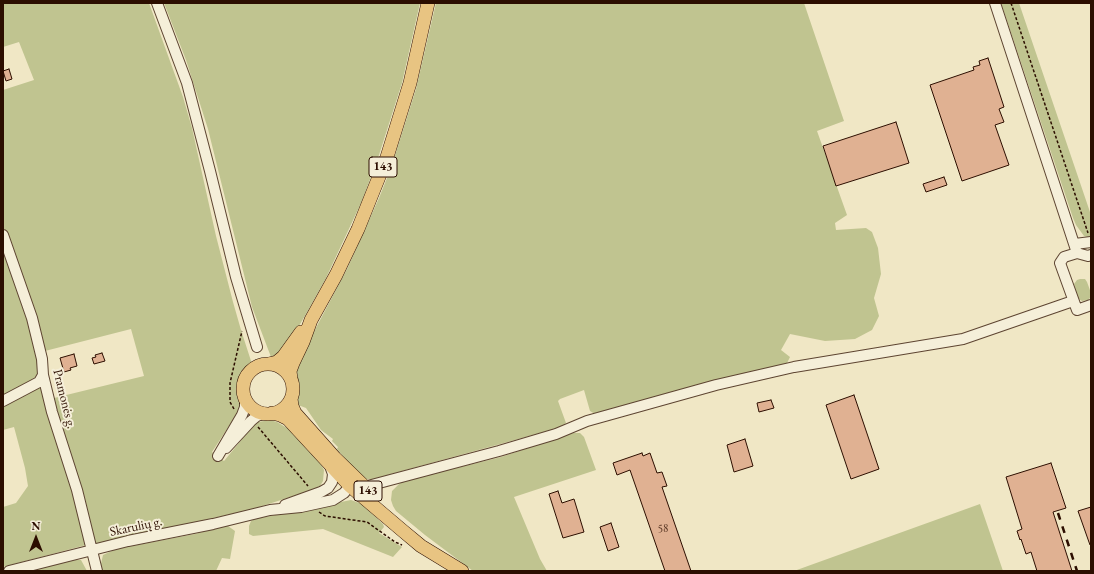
<!DOCTYPE html>
<html>
<head>
<meta charset="utf-8">
<style>
  body { margin:0 }
  #map { position:relative; width:1094px; height:574px; overflow:hidden; background:#f0e7c5; font-family:"EB Garamond",serif }
  canvas { display:block }
  .frame { position:absolute; inset:0; border:4px solid #2c0e00; pointer-events:none }
  .north { position:absolute; left:16px; top:518px; width:40px; height:40px; -webkit-text-stroke:3px #f5efd9; paint-order:stroke; rotate:0deg; font-size:11px; font-weight:700; line-height:16px; text-align:center; color:#2c0e00 }
  .north::after { content:''; display:block; margin:auto; width:14px; height:18px; background:#2c0e00; clip-path:polygon(50% 0,100% 100%,50% 72%,0 100%) }
</style>
</head>
<body>
<div id="map">
<canvas width="1094" height="574"></canvas>
<div class="frame"></div>
<div class="north">N</div>
</div>
<script>
const g = document.querySelector('canvas').getContext('2d');
g.lineJoin = 'round';
function fillPath(path, color) { g.fillStyle = color; g.fill(path, 'evenodd'); }
const poly = rows => new Path2D(rows.map(r => 'M' + r).join(''));
function trace(path, color, width, dash) { g.strokeStyle = color; g.lineWidth = width; g.lineCap = dash ? 'butt' : 'round'; g.setLineDash(dash || []); g.stroke(path); }
function write(font, color, halo, rows, align = 'center') {
  g.font = font + ' "EB Garamond",serif'; g.lineWidth = 4; g.setLineDash([]); g.textBaseline = 'middle'; g.strokeStyle = halo; g.fillStyle = color; for (const [text, x, y, turn = 0] of rows) {
    g.save(); g.translate(x, y); g.rotate((+turn || 0) * Math.PI / 180); g.textAlign = isNaN(turn) ? turn : align; if (halo) g.strokeText(text, 0, 0); g.fillText(text, 0, 0); g.restore();
  }
}
const green = poly([
  [3,3,149,3,183,97,192,128,216,236,233,302,241,330,252,364,244,371,241,377,239,383,240,400,238,412,212,452,224,461,253,426,258,422,270,420,277,422,292,431,321,464,324,470,323,481,320,486,315,489,253,509,104,543,86,545,3,567,3,507,16,503,28,486,25,468,14,427,3,430,3,90,34,80,19,42,3,47],
  [131,329,144,376,50,399,41,352],
  [164,3,420,3,402,83,379,155,362,201,326,278,306,314,296,331,277,355,271,357,252,307,208,129,186,60],
  [436,3,804,3,844,121,817,131,847,215,835,223,836,230,866,228,872,232,878,248,881,274,874,298,879,316,872,330,855,339,825,341,790,334,781,350,790,357,787,363,595,414,590,411,584,390,560,399,558,401,566,423,562,427,373,479,366,479,360,477,337,449,338,447,332,441,333,439,321,430,306,408,298,405,297,368,299,360,348,267,379,198,391,168,416,89],
  [1001,3,1019,3,1091,215,1091,238,1084,236,1076,225,1073,218],
  [1080,279,1085,279,1087,282,1091,293,1090,298,1088,300,1082,301,1077,298,1074,284,1077,280],
  [573,433,580,433,584,437,596,470,514,497,540,559,547,571,473,571,425,535,396,511,393,506,391,500,392,491,399,484,404,481,501,457],
  [351,500,362,504,383,524,384,527,379,533,402,547,393,557,323,529,253,536,249,534,249,526,251,521,255,519],
  [980,504,1003,571,794,571],
  [224,526,228,526,235,531,230,559,222,558,216,571,100,571,100,568,103,555,116,549,195,534],
  [75,560,81,560,87,571,29,571]
]);
const building = poly([
  [988,58,1004,107,999,109,1004,122,995,125,1009,165,962,181,930,85,974,70,973,67,980,65,979,61,988,58],
  [9,69,12,79,6,81,3,71,9,69],
  [896,122,909,163,836,186,823,146,896,122],
  [944,177,947,185,926,192,923,184,944,177],
  [102,353,105,361,94,364,92,358,96,357,95,355,102,353],
  [74,354,77,366,70,368,71,370,64,372,60,358,74,354],
  [854,395,879,469,851,479,826,405,854,395],
  [771,400,774,408,759,412,757,403,771,400],
  [745,439,753,466,734,472,727,445,745,439],
  [642,453,643,456,650,453,657,473,662,472,667,486,662,487,691,571,665,571,630,470,617,475,613,463,642,453],
  [1051,463,1066,508,1053,512,1072,571,1037,571,1031,552,1026,554,1021,539,1020,540,1017,531,1022,529,1006,477,1051,463],
  [558,491,562,503,574,499,584,532,563,538,549,494,558,491],
  [1091,507,1091,545,1090,545,1078,511,1091,507],
  [611,523,619,547,608,551,600,527,611,523]
]);
const path = poly([
  [1011,3,1088,233],
  [234,409,230,402,230,383,242,331],
  [258,427,308,486],
  [319,512,325,516,367,522,395,542,402,545]
]);
const minor = poly([
  [157,3,187,83,210,171,236,277,257,347],
  [995,3,1077,253],
  [3,235,32,318,42,359,43,375,52,412,77,490,97,571],
  [1075,244,1091,242],
  [1091,255,1088,256,1077,253,1064,257,1060,263,1077,310,1091,305],
  [3,401,39,382,43,375],
  [226,448,251,421,257,416,265,413],
  [218,456,242,415,245,407,245,398],
  [364,487,499,451,556,434,587,421,716,385,794,367,963,339,1073,301],
  [285,505,321,492,328,488,332,482,333,474,330,466],
  [9,571,128,541,213,524,270,510,301,507,333,500,344,493,350,486,351,480]
]);
const major = poly([
  [269,364,277,362,283,357,301,332],
  '243 389a25 25 0 1 1 50 0a25 25 0 1 1-50 0Z',
  [291,379,290,371,293,363,303,342,311,320,336,275,358,229,387,157,410,83,428,3],
  [291,399,292,406,295,413,335,458,371,493],
  [272,413,280,415,288,419,350,486,403,531,421,546,462,571]
]);
const rail = poly([
  [1058,513,1077,571]
]);
const numberNames = [
  ["58",663,529]
];
const shields = [
  [383,167,28],
  [368,491,28]
];
const shieldNames = [
  ["143",383,167],
  ["143",368,491]
];
const streetNames = [
  ["Pramonės g.",64,399,76],
  ["Skarulių g.",136,527,-12]
];
fillPath(green, '#c0c490');
fillPath(building, '#e0b192');
trace(building, '#2c0e00', 1);
trace(minor, '#5d4431', 12);
trace(major, '#2c0e00', 14);
trace(path, '#2c0e00', 1.5, [3, 2]);
trace(minor, '#f5efd9', 10);
trace(major, '#e8c482', 13);
trace(rail, '#2c0e00', 2.5, [7, 7]);
write('11px', '#593724', null, numberNames);
for (const [x, y, w] of shields) { const box = new Path2D(); box.roundRect(x - w / 2, y - 10, w, 20, 3); g.fillStyle = '#f5efd9'; g.fill(box); trace(box, '#2c0e00', 1); }
write('bold 12px', '#2c0e00', null, shieldNames);
write('13px', '#2c0e00', '#f5efd9', streetNames);
</script>
</body>
</html>
